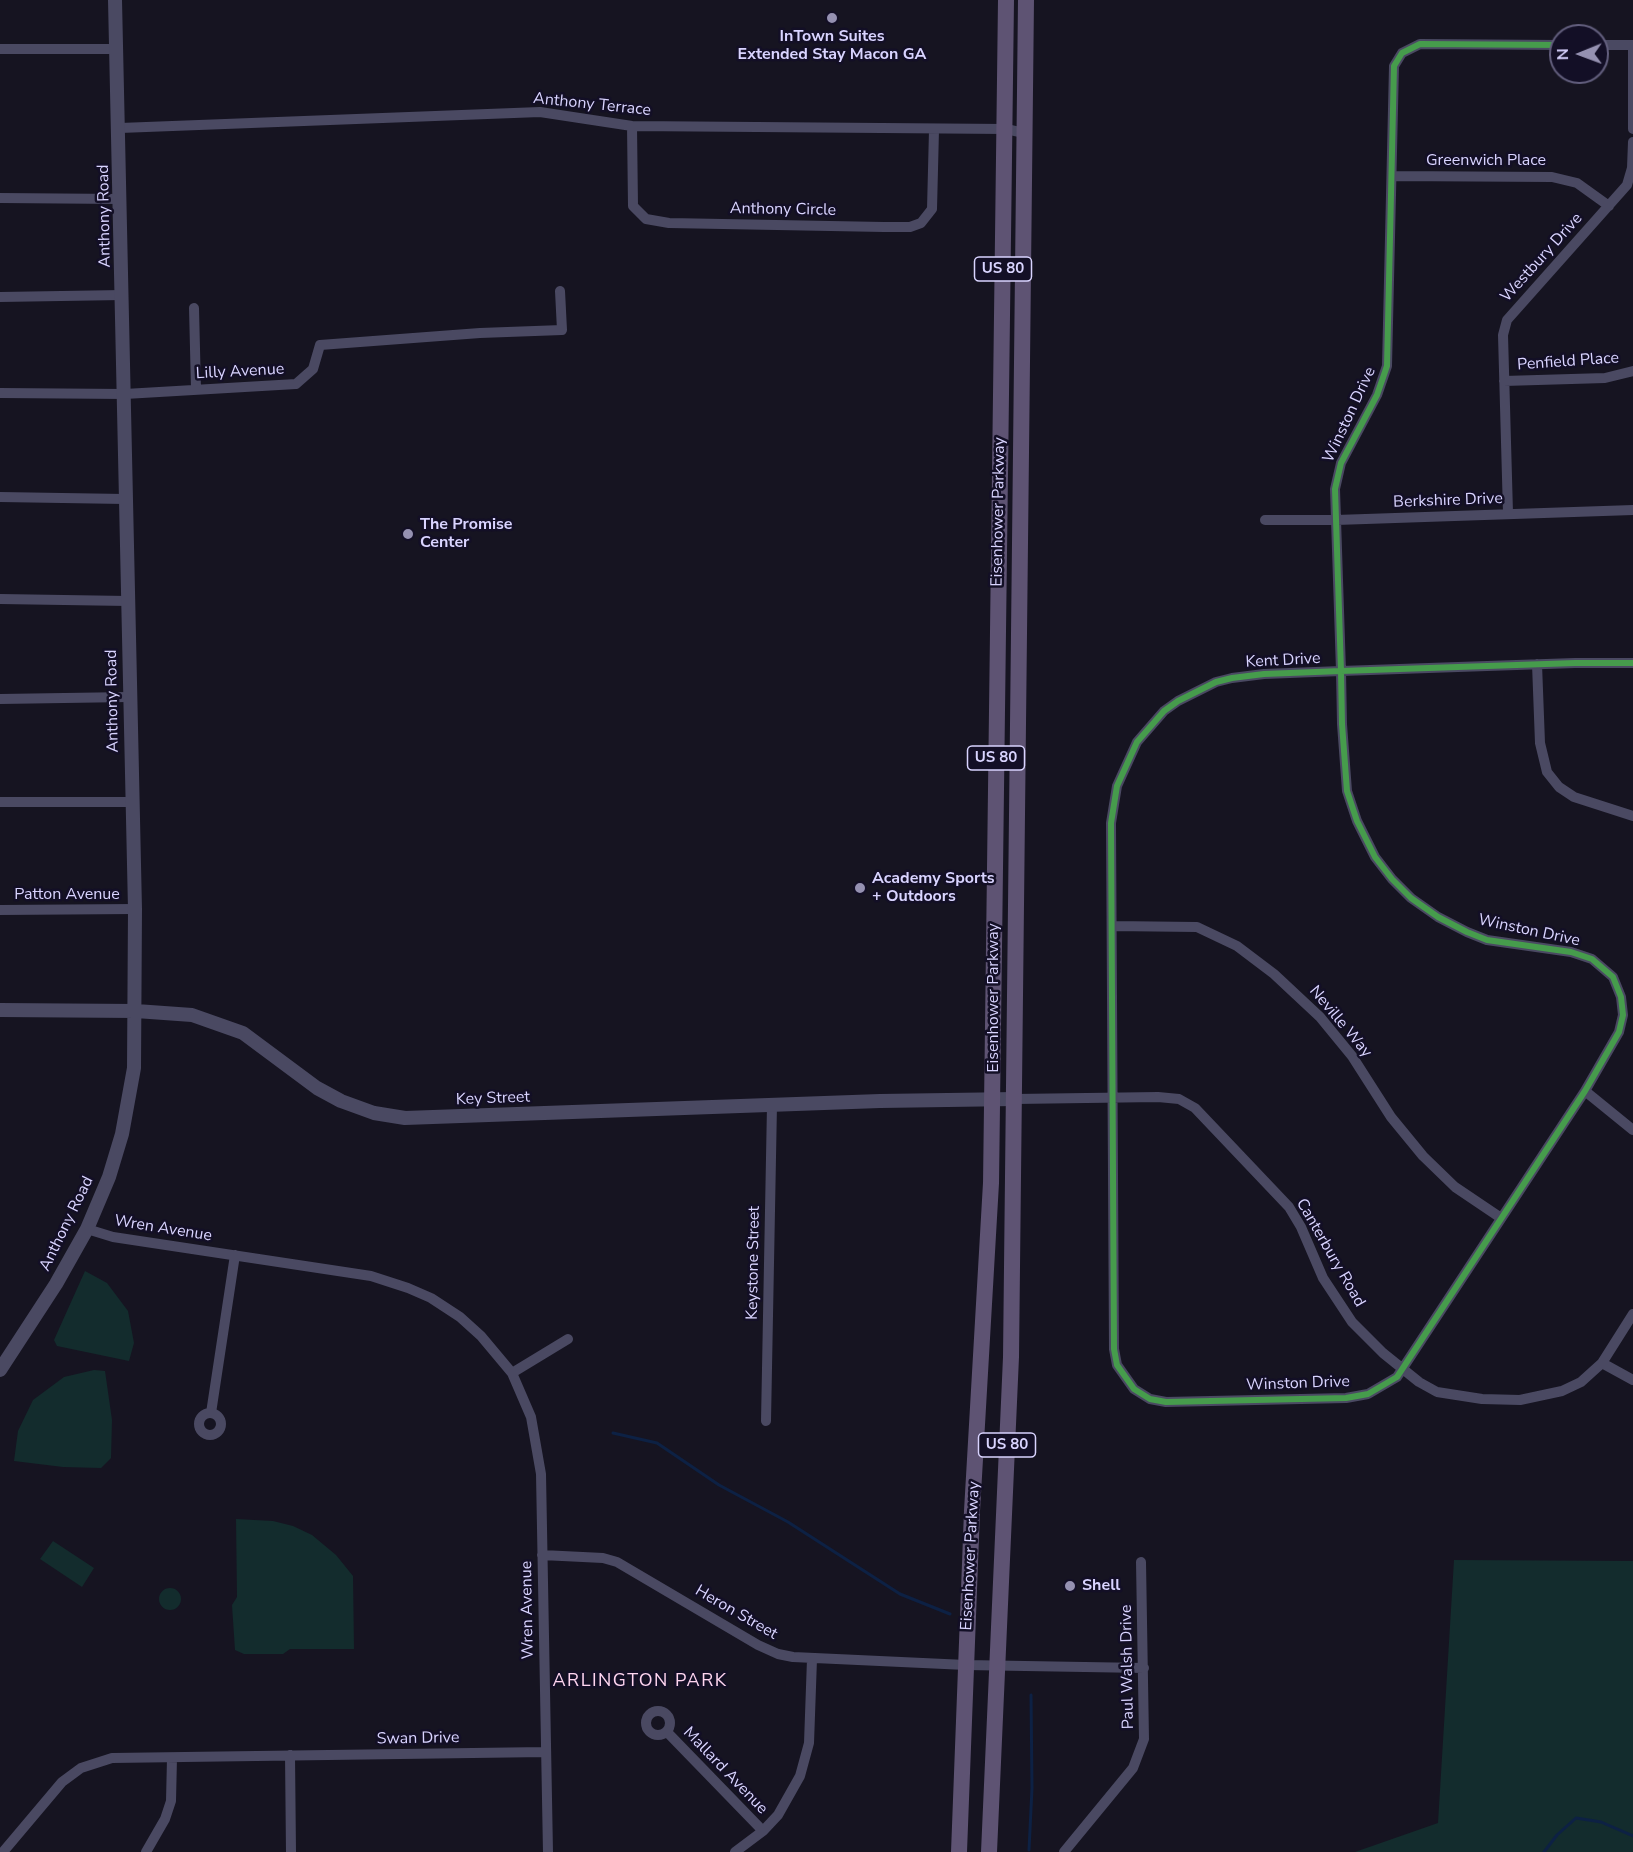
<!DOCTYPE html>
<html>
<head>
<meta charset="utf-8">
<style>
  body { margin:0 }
  #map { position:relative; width:1633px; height:1852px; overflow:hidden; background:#161421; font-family:"Nunito Sans",sans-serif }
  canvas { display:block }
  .north { position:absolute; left:1549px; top:24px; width:60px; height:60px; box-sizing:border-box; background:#130f26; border:2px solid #625e7d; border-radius:50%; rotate:269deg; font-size:16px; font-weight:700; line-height:24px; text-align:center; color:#d9d4ff }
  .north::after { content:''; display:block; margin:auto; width:21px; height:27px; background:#9591b1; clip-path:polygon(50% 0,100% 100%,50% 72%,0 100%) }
</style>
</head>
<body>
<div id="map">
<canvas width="1633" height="1852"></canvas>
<div class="north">N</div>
</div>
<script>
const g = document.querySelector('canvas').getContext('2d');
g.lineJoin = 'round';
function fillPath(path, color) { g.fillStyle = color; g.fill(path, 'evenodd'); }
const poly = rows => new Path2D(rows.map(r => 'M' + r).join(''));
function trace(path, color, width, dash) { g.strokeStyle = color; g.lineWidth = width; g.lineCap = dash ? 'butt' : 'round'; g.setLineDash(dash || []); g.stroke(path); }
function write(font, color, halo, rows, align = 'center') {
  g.font = font + ' "Nunito Sans",sans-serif'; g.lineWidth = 5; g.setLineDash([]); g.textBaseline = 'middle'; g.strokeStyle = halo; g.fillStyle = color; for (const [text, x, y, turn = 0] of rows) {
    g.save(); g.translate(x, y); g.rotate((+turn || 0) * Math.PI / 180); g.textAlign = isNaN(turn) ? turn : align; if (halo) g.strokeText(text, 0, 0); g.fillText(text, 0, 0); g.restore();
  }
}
const green = poly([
  [85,1271,107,1283,128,1311,134,1343,129,1361,57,1346,54,1340],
  [94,1370,105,1371,112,1420,111,1458,101,1468,63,1467,14,1461,18,1431,33,1400,64,1377],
  [236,1519,273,1521,293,1526,312,1535,336,1555,353,1576,354,1649,290,1649,283,1654,244,1654,235,1650,232,1605,237,1597],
  [53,1541,94,1568,82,1587,40,1559],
  [1454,1560,1633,1561,1633,1852,1355,1852,1438,1823],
  '159 1599a11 11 0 1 1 22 0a11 11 0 1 1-22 0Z'
]);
const stream = poly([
  [613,1433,657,1443,719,1485,788,1522,900,1594,950,1614],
  [1029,1850,1032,1788,1031,1695],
  [1544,1852,1557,1835,1576,1818,1601,1822,1633,1836]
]);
const minor = poly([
  [1561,45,1420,44,1402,53,1394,66,1387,366,1377,395,1341,463,1335,489,1341,671,1342,724,1347,791,1357,821,1375,857,1392,879,1411,898,1438,917,1467,932,1487,940,1571,952,1592,959,1613,977,1621,997,1623,1015,1619,1032,1585,1091,1397,1377,1368,1394,1346,1398,1166,1402,1150,1399,1134,1389,1117,1365,1114,1349,1111,823,1117,786,1137,742,1164,711,1178,701,1216,682,1232,678,1264,674,1341,671,1575,663,1633,663],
  [1597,45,1633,45],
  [1633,45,1633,129],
  [0,49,114,49],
  [632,126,633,206,646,219,669,223,884,227,910,227,921,223,932,209,934,130],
  [120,128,540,112,632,126,1006,129,1024,133],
  [1392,176,1552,177,1577,183,1609,206],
  [0,198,121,199],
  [0,297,123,295],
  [194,308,196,389],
  [1504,381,1605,378,1633,371],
  [0,393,125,394,296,384,313,369,320,345,480,333,562,330,560,291],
  [0,497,125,499],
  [1508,513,1503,335,1507,320,1627,185,1632,168,1633,142],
  [1265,520,1336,520,1633,510],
  [0,599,128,601],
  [1537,664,1540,743,1547,772,1559,787,1574,797,1633,816],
  [0,699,129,697],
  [0,802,132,802],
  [0,910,135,909],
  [1112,926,1197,927,1237,946,1274,974,1320,1017,1352,1056,1391,1117,1423,1156,1455,1187,1501,1218],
  [1585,1091,1633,1130],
  [1015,1099,1158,1097,1179,1099,1195,1108,1289,1207,1301,1227,1323,1278,1352,1322,1383,1353,1419,1382,1437,1392,1482,1399,1520,1400,1562,1391,1581,1382,1602,1363,1633,1314],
  [87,1229,113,1237,371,1276,408,1288,431,1298,460,1317,481,1336,512,1373,531,1417,541,1474,548,1852],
  [1602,1363,1633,1380],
  [512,1373,568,1339],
  [211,1413,235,1255],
  '199 1424a11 11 0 1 1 22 0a11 11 0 1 1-22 0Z',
  [766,1421,772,1105],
  [542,1555,603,1558,617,1562,758,1645,778,1654,793,1657,966,1665,1144,1668],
  '646 1723a12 12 0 1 1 24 0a12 12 0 1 1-24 0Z',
  [667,1732,763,1831],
  [290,1755,291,1852],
  [3,1852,62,1782,81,1768,112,1758,545,1752],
  [146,1852,165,1819,171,1801,172,1758],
  [735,1852,763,1831,778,1815,800,1776,809,1743,812,1659],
  [1064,1852,1133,1768,1144,1739,1141,1562]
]);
const tertiary = poly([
  [0,1010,136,1011,192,1015,243,1033,317,1088,341,1101,374,1113,405,1118,880,1101,1015,1099],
  [0,1370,56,1284,87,1229,109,1177,122,1134,134,1068,135,909,115,0]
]);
const primary = poly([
  [959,1852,972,1511,991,1183,1006,0],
  [989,1852,1011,1357,1026,0]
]);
const cycleway = poly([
  [1561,45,1420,44,1402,53,1394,66,1387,366,1377,395,1341,463,1335,489,1341,671,1342,724,1347,791,1357,821,1375,857,1392,879,1411,898,1438,917,1467,932,1487,940,1571,952,1592,959,1613,977,1621,997,1623,1015,1619,1032,1585,1091,1397,1377,1368,1394,1346,1398,1166,1402,1150,1399,1134,1389,1117,1365,1114,1349,1111,823,1117,786,1137,742,1164,711,1178,701,1216,682,1232,678,1264,674,1341,671,1575,663,1633,663]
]);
const markers = [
  [832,18,6,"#9591b1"],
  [408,534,6,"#9591b1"],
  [860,888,6,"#9591b1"],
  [1070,1586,6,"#9591b1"]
];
const shields = [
  [1003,269,57],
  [996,758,57],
  [1007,1445,57]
];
const shieldNames = [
  ["US 80",1003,269],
  ["US 80",996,758],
  ["US 80",1007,1445]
];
const poiNames = [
  ["InTown Suites",832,37,"center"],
  ["Extended Stay Macon GA",832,55,"center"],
  ["The Promise",420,525],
  ["Center",420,543],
  ["Academy Sports",872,879],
  ["+ Outdoors",872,897],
  ["Shell",1082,1586]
];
const streetNames = [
  ["Anthony Terrace",592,105,6],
  ["Greenwich Place",1486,161],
  ["Anthony Circle",783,210,1],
  ["Anthony Road",105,216,-91],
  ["Westbury Drive",1542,258,-48],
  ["Penfield Place",1568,362,-4],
  ["Lilly Avenue",240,372,-3],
  ["Winston Drive",1350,415,-65],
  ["Berkshire Drive",1448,501,-2],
  ["Eisenhower Parkway",999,512,-89],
  ["Kent Drive",1283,661,-3],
  ["Anthony Road",113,701,-91],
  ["Patton Avenue",67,895],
  ["Winston Drive",1529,931,12],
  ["Eisenhower Parkway",994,998,-90],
  ["Neville Way",1340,1022,50],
  ["Key Street",493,1099,-2],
  ["Anthony Road",67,1224,-64],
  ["Wren Avenue",163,1229,9],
  ["Canterbury Road",1330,1253,60],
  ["Keystone Street",754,1263,-89],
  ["Winston Drive",1298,1384,-2],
  ["Eisenhower Parkway",971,1556,-87],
  ["Wren Avenue",528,1610,-91],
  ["Heron Street",736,1613,30],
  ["Paul Walsh Drive",1128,1667,-91],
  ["Swan Drive",418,1739,-1],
  ["Mallard Avenue",725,1771,46]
];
const neighbourhoodNames = [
  ["ARLINGTON PARK",640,1682]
];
fillPath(green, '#132c2d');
trace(stream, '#0d2144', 3);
trace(minor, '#4a4962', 10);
trace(tertiary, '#4a4962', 14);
trace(primary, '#5e5373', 16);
trace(cycleway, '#469c4c', 6);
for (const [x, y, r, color] of markers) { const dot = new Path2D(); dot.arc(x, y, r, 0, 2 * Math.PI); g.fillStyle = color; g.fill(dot); trace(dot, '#130f26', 2); }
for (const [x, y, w] of shields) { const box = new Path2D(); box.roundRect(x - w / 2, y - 12, w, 24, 4.5); g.fillStyle = '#130f26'; g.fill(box); trace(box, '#d9d4ff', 1.5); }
write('bold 15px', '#d9d4ff', null, shieldNames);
write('bold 16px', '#d9d4ff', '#130f26', poiNames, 'left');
write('16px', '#d9d4ff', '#130f26', streetNames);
g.letterSpacing = '1.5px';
write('18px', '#ffd6f0', '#130f26', neighbourhoodNames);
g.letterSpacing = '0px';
</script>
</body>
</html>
